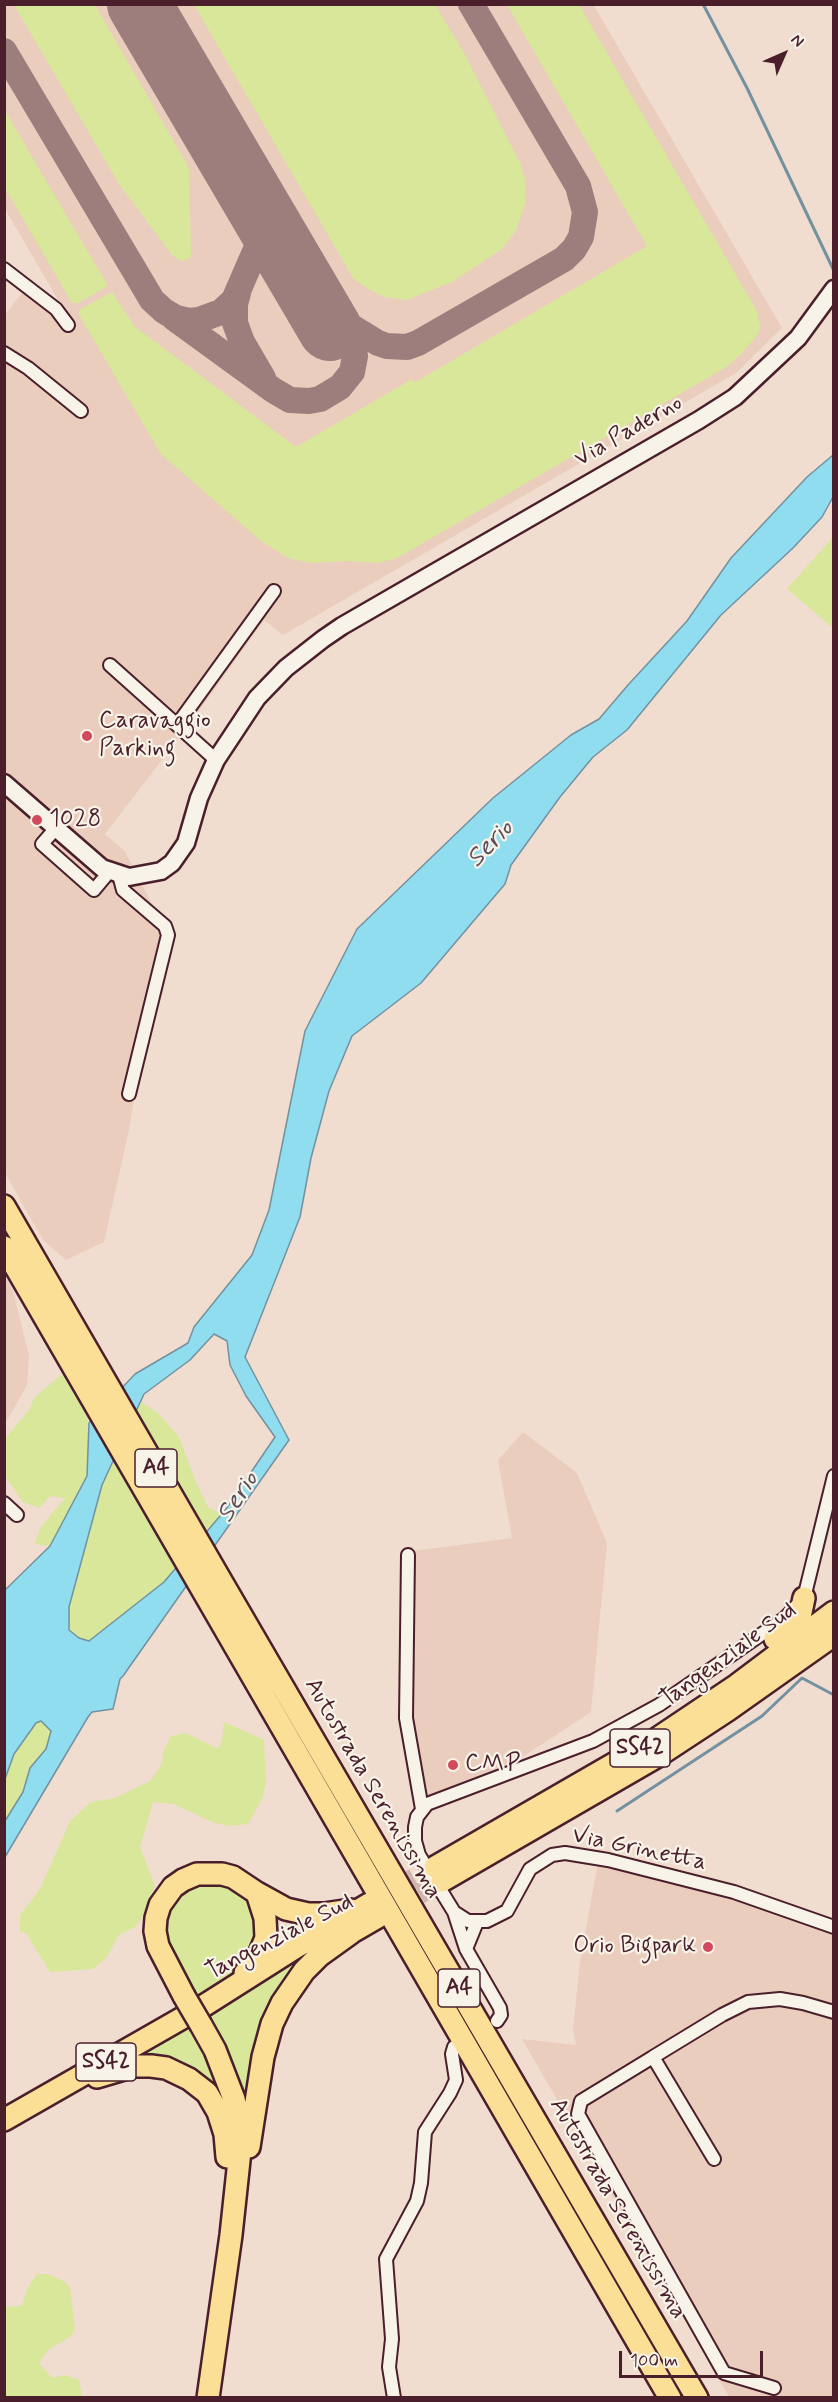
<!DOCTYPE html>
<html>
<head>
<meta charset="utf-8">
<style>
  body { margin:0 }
  #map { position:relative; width:838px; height:2402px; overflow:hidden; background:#f0ddcf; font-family:Mynerve,sans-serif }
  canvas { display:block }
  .frame { position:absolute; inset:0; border:6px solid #4a1f2b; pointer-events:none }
  .north { position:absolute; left:754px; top:24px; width:60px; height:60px; -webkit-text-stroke:4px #f7f3e8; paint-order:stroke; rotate:45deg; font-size:16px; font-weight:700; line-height:24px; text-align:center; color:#4a1f2b }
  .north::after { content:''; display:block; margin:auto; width:21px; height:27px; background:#4a1f2b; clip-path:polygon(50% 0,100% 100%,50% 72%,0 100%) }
  .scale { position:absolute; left:619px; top:2351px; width:144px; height:27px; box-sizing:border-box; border:3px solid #4a1f2b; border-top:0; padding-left:8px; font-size:18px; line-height:21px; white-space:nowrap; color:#4a1f2b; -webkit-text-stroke:4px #f7f3e8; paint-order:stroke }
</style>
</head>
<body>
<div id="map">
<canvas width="838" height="2402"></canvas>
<div class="frame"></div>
<div class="north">N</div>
<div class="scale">100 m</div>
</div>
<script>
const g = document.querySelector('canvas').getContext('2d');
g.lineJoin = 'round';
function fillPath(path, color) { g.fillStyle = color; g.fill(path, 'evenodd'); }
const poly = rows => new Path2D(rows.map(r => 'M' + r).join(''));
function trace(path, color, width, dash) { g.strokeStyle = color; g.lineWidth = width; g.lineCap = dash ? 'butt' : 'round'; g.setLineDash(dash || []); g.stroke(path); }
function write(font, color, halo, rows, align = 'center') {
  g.font = font + ' Mynerve,sans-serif'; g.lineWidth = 4.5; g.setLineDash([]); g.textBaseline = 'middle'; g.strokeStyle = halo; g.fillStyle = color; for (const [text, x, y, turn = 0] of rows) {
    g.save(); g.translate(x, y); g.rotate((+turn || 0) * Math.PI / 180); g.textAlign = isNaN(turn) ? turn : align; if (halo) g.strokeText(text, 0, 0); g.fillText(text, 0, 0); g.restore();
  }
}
const built = poly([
  [593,4,782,328,736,373,283,635,264,620,192,721,105,834,125,851,162,924,129,1130,104,1242,66,1260,43,1240,5,1173,4,316,22,293,61,305,5,209,5,5],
  [5,1275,13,1291,29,1356,27,1385,5,1424],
  [523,1432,577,1473,607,1543,591,1712,515,1762,429,1798,408,1715,413,1551,512,1538,498,1460],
  [598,1862,732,1897,833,1932,833,2397,729,2397,522,2039,576,2045,573,2030,580,1961]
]);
const green = poly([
  [14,5,95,5,189,168,191,256,188,259,181,261,173,256,119,184],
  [194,5,435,5,463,51,520,163,526,182,525,203,516,230,502,249,452,282,406,300,385,297,368,289,353,278],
  [579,5,757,311,760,327,758,334,742,353,728,366,397,558,377,563,347,561,311,563,288,558,261,541,161,454,79,315,79,310,112,292,135,327,296,447,412,379,414,383,647,246,507,5],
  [5,111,108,286,78,303,72,303,5,188],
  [833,537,833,628,787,589],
  [61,1375,70,1376,74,1384,89,1423,87,1476,50,1546,35,1544,40,1528,65,1498,50,1496,39,1508,23,1502,5,1476,4,1440,29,1410,34,1398],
  [141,1402,158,1413,179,1437,195,1480,208,1507,222,1515,164,1582,89,1641,79,1638,69,1630,69,1607,102,1485],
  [40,1721,51,1730,49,1742,42,1755,30,1768,23,1792,5,1821,5,1779,14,1754,22,1741,36,1722],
  [224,1722,264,1740,266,1783,262,1799,248,1824,228,1826,212,1822,174,1804,153,1802,140,1847,155,1886,144,1914,135,1927,119,1935,106,1958,93,1969,50,1972,26,1933,20,1932,20,1915,40,1889,70,1821,91,1802,115,1798,150,1781,162,1764,163,1752,171,1736,186,1733,218,1749,222,1740],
  [220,1879,252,1899,262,1931,236,1976,197,1997,166,1947,164,1913,190,1884],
  [306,1958,297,1971,248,2113,226,2049,207,2012],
  [187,2024,209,2059,230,2114,216,2097,125,2063],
  [37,2274,48,2274,65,2282,70,2288,75,2329,70,2337,48,2350,39,2363,52,2378,65,2375,79,2380,82,2397,5,2397,5,2307,22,2306,27,2289]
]);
const water = poly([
  [833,455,833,497,822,517,793,548,721,615,627,730,593,757,560,797,511,865,505,884,421,983,352,1036,329,1091,311,1158,300,1217,245,1357,289,1440,123,1676,120,1679,113,1709,92,1712,88,1717,5,1857,5,1821,23,1792,30,1768,46,1749,51,1731,41,1721,36,1723,14,1754,5,1779,5,1590,50,1546,87,1476,89,1423,135,1374,188,1343,194,1327,252,1255,269,1210,305,1031,357,929,493,798,571,735,599,719,628,685,687,621,731,558,807,477,833,455],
  [214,1334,227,1341,230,1365,246,1396,275,1437,226,1509,164,1582,89,1641,79,1638,69,1630,69,1607,102,1485,144,1394,190,1360,214,1334]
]);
const stream = poly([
  [703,4,747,88,834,271],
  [617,1811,762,1716,802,1678,834,1695]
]);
const taxiway = poly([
  [4,51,136,273,152,300,164,311,176,318,189,321,199,320,221,312,234,300,257,247,260,232,255,204],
  [238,293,235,304,235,323,242,342,263,378],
  [174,318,273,390,290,400,309,401,320,399,340,387,352,372,355,356,350,332,342,321,320,303,274,224],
  [342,321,378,343,387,346,407,347,418,343,564,259,574,249,581,237,585,212,578,186,471,4]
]);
const runway = poly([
  [139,4,330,329]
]);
const highwayTunnel = poly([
  [369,1904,435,1867],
  [392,1909,442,1881]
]);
const street = poly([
  [4,269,56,309,68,325],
  [4,353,28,368,81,411],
  [110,665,177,725],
  [216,760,177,725,274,591],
  [56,828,42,844,94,890,109,872],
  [119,875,123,890,165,926,168,935,129,1094],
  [834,1476,804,1598,785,1618,659,1705,593,1741,427,1804,417,1817,415,1827,415,1841,419,1855,454,1912,468,1921,487,1921,507,1911,530,1869,552,1855,565,1853,608,1860,734,1892,834,1927],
  [4,1503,17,1515],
  [408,1555,406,1718,422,1809],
  [454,1912,466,1949,477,1922],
  [466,1949,500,2008,501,2015,497,2021],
  [653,2057,581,2101,578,2114,724,2373,774,2388],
  [714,2159,653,2057,722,2015,748,2002,780,1999,803,2003,834,2012],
  [394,2398,389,2367,392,2339,386,2259,417,2201,421,2183,425,2132,450,2093,456,2080,452,2054,454,2047]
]);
const secondary = poly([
  [4,783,102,868,129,877,161,871,172,863,186,843,199,798,216,760,257,698,286,668,323,639,342,626,699,420,735,397,798,338,834,289]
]);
const highway = poly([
  [4,1206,220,1579,697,2398],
  [4,1247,670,2398],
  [775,1639,795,1624,800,1617,804,1598],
  [435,1867,655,1740,737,1685,834,1612],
  [442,1881,658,1756,728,1710,834,1635],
  [340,1939,378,1917],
  [245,1973,256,1962,266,1938,265,1918,257,1893],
  [184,1996,158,1946,155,1931,156,1918,160,1905,173,1887,183,1880,197,1874,222,1874,233,1877,257,1893,286,1909,308,1914,324,1914,351,1910],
  [201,2025,215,2050,234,2099,239,2122,240,2151,231,2235,208,2398],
  [97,2077,134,2066,151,2066,166,2068,189,2079,207,2093,218,2112,225,2134,227,2157],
  [4,2120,205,2005,298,1946,369,1904],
  [249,2147,263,2057,272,2024,282,2003,304,1971,319,1956,351,1933]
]);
const highwayBridge = poly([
  [184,1996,201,2025]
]);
const markers = [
  [87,736,6,"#d1495b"],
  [37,820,6,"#d1495b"],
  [453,1765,6,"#d1495b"],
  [708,1947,6,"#d1495b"]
];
const shields = [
  [156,1468,42],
  [640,1748,60],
  [459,1988,42],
  [106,2062,60]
];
const shieldNames = [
  ["A4",156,1468],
  ["SS42",640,1748],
  ["A4",459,1988],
  ["SS42",106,2062]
];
const streetNames = [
  ["Via Paderno",629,432,-30],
  ["Tangenziale Sud",729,1656,-36],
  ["Autostrada Serenissima",372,1789,60],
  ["Via Grinetta",639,1850,12],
  ["Tangenziale Sud",280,1938,-27],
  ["Autostrada Serenissima",617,2209,60]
];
const poiNames = [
  ["Caravaggio",99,722],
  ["Parking",99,750],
  ["1028",49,820],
  ["CMP",465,1765],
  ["Orio Bigpark",696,1947,"right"]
];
const waterNames = [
  ["Serio",491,845,-46],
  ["Serio",239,1498,-57]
];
fillPath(built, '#ebcdbd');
fillPath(green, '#d8e79a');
fillPath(water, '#8fddee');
trace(water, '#7391a0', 1.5);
trace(stream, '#7391a0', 3);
trace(taxiway, '#9d7e7d', 26);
trace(runway, '#9d7e7d', 64);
trace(highwayTunnel, '#cfb7ae', 21, [21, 10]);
trace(street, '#4a1f2b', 16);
trace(secondary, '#4a1f2b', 21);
trace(highway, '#4a1f2b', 26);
trace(street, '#f7f3e8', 12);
trace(secondary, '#f7f3e8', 16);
trace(highway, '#fbdf96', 21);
trace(highwayBridge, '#4a1f2b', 26, []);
trace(highwayBridge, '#fbdf96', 21);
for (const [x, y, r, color] of markers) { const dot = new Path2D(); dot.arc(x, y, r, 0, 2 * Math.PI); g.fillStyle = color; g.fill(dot); trace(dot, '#f7f3e8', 2); }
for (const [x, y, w] of shields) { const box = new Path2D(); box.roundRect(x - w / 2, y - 19, w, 38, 4.5); g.fillStyle = '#f7f3e8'; g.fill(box); trace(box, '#4a1f2b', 1.5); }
write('bold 22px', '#4a1f2b', null, shieldNames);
write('24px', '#4a1f2b', '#f7f3e8', streetNames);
write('24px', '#4a1f2b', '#f7f3e8', poiNames, 'left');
write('italic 26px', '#5b4e5c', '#f7f3e8', waterNames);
</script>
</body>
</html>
